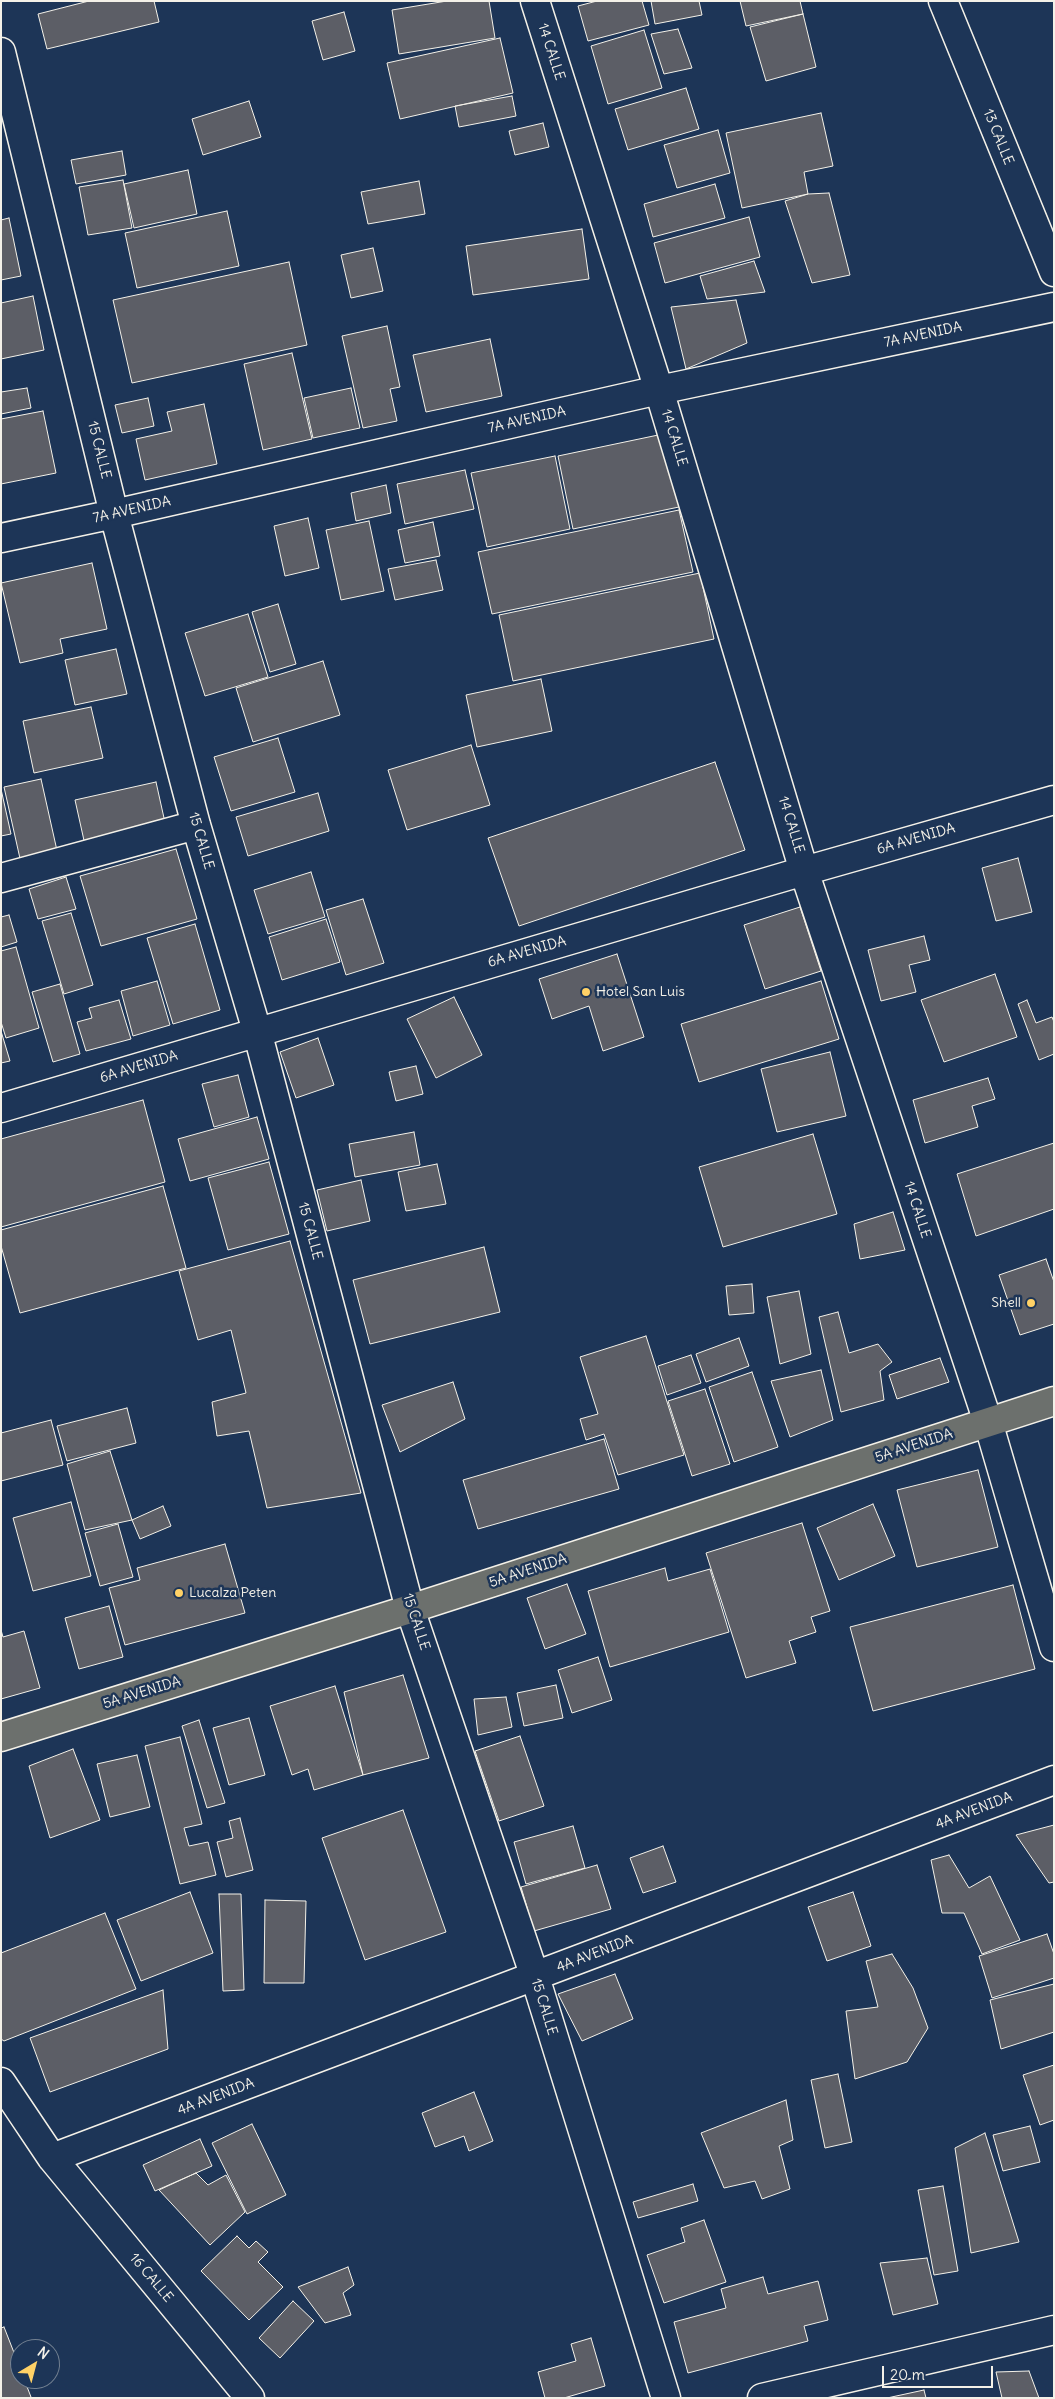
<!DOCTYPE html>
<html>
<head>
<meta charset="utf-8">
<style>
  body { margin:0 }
  #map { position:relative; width:1055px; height:2399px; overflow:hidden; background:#1d3557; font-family:Delius,sans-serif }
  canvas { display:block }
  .frame { position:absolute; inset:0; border:2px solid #f4f1e8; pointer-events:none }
  .north { position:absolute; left:10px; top:2339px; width:50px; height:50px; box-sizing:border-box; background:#1d3557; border:1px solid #738091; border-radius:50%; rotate:37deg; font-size:14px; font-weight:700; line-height:20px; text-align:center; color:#f4f1e8 }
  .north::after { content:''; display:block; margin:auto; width:18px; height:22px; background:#ffd166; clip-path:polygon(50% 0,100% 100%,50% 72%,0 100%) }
  .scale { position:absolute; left:882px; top:2366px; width:111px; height:22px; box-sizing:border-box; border:2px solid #f4f1e8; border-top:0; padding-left:6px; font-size:15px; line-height:18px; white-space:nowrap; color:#f4f1e8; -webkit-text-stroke:4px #1d3557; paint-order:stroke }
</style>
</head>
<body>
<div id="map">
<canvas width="1055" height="2399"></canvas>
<div class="frame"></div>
<div class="north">N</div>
<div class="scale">20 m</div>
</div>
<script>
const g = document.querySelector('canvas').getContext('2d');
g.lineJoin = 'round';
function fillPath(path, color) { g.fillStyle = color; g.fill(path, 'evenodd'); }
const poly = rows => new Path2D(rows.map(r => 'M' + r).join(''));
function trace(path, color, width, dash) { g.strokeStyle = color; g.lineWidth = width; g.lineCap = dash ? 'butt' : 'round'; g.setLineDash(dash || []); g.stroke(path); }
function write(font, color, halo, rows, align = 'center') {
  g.font = font + ' Delius,sans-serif'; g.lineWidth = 5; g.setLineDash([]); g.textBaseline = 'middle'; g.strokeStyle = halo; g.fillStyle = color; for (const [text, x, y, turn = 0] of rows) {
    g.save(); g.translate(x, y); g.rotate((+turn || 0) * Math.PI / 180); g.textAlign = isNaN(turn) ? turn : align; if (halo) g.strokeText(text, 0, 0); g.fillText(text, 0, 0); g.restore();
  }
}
const building = poly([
  [89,1,154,1,159,22,47,49,38,14,89,1],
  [447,1,489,1,495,38,399,54,392,10,447,1],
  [597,1,642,1,649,25,588,41,578,6,597,1],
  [651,1,699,1,702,15,655,24,651,1],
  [740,1,800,1,803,14,746,26,740,1],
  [344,12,355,51,323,60,312,21,344,12],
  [803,14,816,67,766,81,750,27,803,14],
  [678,29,692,68,664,74,651,34,678,29],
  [644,30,662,88,608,104,591,46,644,30],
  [500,38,513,93,400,119,387,63,500,38],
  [686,88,699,129,628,150,615,109,686,88],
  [512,96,516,116,459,127,455,106,512,96],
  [249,101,261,137,203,155,192,119,249,101],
  [821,113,833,166,804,172,808,194,742,208,726,133,821,113],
  [543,123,549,147,515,155,509,131,543,123],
  [718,130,730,173,677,188,664,145,718,130],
  [122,151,126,175,76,184,71,160,122,151],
  [188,170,197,214,134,228,124,184,188,170],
  [123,180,132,228,88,235,79,187,123,180],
  [419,181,425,214,368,224,361,192,419,181],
  [715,184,725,218,653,237,644,204,715,184],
  [829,193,850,275,812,283,785,201,808,194,829,193],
  [227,211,239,266,137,288,125,233,227,211],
  [749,217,760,257,665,283,654,243,749,217],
  [9,218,21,276,1,280,1,220,9,218],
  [582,229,589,279,473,295,466,246,582,229],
  [373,248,383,291,351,298,341,255,373,248],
  [754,261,765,292,707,299,700,276,754,261],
  [289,262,307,345,132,383,113,300,289,262],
  [33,296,44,350,1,359,1,303,33,296],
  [736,300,747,343,686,369,671,307,736,300],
  [387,326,400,387,390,389,397,421,363,428,342,336,387,326],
  [490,339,502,396,426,412,413,355,490,339],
  [292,353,312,439,263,450,244,364,292,353],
  [27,388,31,408,1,414,1,392,27,388],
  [351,388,360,428,313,438,304,398,351,388],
  [148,398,154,426,122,433,115,405,148,398],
  [204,404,217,464,145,480,136,439,172,431,167,412,204,404],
  [43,411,56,473,1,484,1,419,43,411],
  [663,434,679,507,573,529,558,456,663,434],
  [555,456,570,529,487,547,471,473,555,456],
  [465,470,474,509,405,524,397,484,465,470],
  [386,485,391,513,356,521,351,493,386,485],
  [679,510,693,572,492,614,478,552,679,510],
  [308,518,319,568,285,576,274,526,308,518],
  [369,521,384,591,341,600,326,530,369,521],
  [433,522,440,556,405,563,398,530,433,522],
  [436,560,443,590,395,600,388,569,436,560],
  [92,563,107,629,60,639,63,653,20,663,1,583,92,563],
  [700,573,714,639,513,681,499,615,700,573],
  [278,604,296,664,270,672,252,612,278,604],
  [248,614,268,677,205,696,185,633,248,614],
  [116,649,127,694,75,705,65,660,116,649],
  [323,661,340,715,253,742,236,688,323,661],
  [541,679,552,731,477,747,466,695,541,679],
  [91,707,103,758,34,773,23,721,91,707],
  [278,738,295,792,231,811,214,757,278,738],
  [471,745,490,805,407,830,388,770,471,745],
  [715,762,745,850,519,926,488,838,715,762],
  [41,779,58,855,21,863,4,787,41,779],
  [156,782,166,827,85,845,75,800,156,782],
  [1,789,11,834,1,836,1,789],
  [318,793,329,831,248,856,236,817,318,793],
  [176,849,197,919,101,946,80,876,176,849],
  [1018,858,1032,912,996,921,982,868,1018,858],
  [311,872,325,917,268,934,254,890,311,872],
  [66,877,76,909,38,919,29,889,66,877],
  [363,899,384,963,346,975,326,910,363,899],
  [800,907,821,971,765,989,744,925,800,907],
  [71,913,93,985,64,994,42,921,71,913],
  [9,915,17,942,1,947,1,917,9,915],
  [326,919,340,962,282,980,269,937,326,919],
  [195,924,220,1010,173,1024,147,938,195,924],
  [924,936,930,960,909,965,916,992,881,1001,868,950,924,936],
  [16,947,39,1028,6,1038,1,1022,1,951,16,947],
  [617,954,644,1037,603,1051,589,1006,552,1019,539,979,617,954],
  [995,974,1017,1037,944,1062,921,1000,995,974],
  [157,981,170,1025,133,1036,121,991,157,981],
  [821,981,839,1039,699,1082,681,1024,821,981],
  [60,984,80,1054,53,1062,32,992,60,984],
  [454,997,482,1055,436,1078,407,1019,454,997],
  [119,1000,131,1039,86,1051,77,1022,92,1018,89,1008,119,1000],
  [1027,1000,1036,1023,1052,1017,1054,1022,1054,1054,1039,1060,1018,1004,1027,1000],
  [1,1031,10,1061,1,1063,1,1031],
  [318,1038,334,1085,296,1098,280,1052,318,1038],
  [830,1052,846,1116,777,1132,761,1069,830,1052],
  [416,1066,423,1094,396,1101,389,1072,416,1066],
  [238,1075,249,1117,214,1127,202,1084,238,1075],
  [988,1078,995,1099,972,1106,978,1127,925,1143,913,1100,988,1078],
  [143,1100,165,1182,1,1227,1,1139,143,1100],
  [257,1117,269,1159,190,1181,178,1139,257,1117],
  [414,1132,420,1165,355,1177,349,1144,414,1132],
  [813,1134,837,1214,723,1247,699,1167,813,1134],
  [1054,1143,1054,1209,976,1236,957,1174,1054,1143],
  [269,1162,289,1234,228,1250,208,1178,269,1162],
  [437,1164,446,1204,406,1211,398,1172,437,1164],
  [361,1180,370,1221,327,1231,317,1190,361,1180],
  [163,1186,186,1268,20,1313,1,1246,1,1230,163,1186],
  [893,1212,905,1250,860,1259,854,1224,893,1212],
  [290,1241,361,1493,267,1508,249,1431,217,1436,212,1402,246,1393,231,1330,198,1340,179,1271,290,1241],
  [484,1247,500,1312,370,1344,353,1280,484,1247],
  [1046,1259,1054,1282,1054,1324,1020,1335,999,1275,1046,1259],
  [752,1284,754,1313,729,1315,726,1286,752,1284],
  [799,1291,811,1354,780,1364,767,1297,799,1291],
  [838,1312,849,1353,878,1344,892,1362,880,1371,884,1400,841,1412,819,1317,838,1312],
  [646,1336,684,1455,618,1475,604,1434,586,1440,580,1419,598,1414,580,1357,646,1336],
  [739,1338,749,1366,706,1382,696,1354,739,1338],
  [691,1355,701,1383,667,1395,658,1366,691,1355],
  [940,1358,949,1382,897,1399,889,1375,940,1358],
  [821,1370,833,1420,790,1437,771,1381,821,1370],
  [752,1372,778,1447,734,1462,709,1387,752,1372],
  [453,1382,465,1419,400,1452,382,1405,453,1382],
  [705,1389,730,1464,692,1476,668,1401,705,1389],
  [127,1408,136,1443,67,1461,57,1426,127,1408],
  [51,1420,63,1465,1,1481,1,1433,51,1420],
  [604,1439,619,1489,478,1529,463,1480,604,1439],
  [110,1451,132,1520,85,1530,67,1464,110,1451],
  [978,1470,998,1547,917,1567,897,1490,978,1470],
  [71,1502,91,1576,33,1591,13,1518,71,1502],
  [873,1504,895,1556,839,1580,817,1528,873,1504],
  [163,1506,171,1526,140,1539,132,1520,163,1506],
  [802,1523,830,1611,811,1617,816,1632,789,1641,796,1663,746,1678,706,1553,802,1523],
  [118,1524,133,1577,100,1586,85,1533,118,1524],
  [225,1544,245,1613,125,1645,109,1588,140,1580,137,1568,225,1544],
  [665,1568,668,1581,710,1569,729,1632,610,1667,588,1591,665,1568],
  [567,1584,586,1634,545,1649,527,1598,567,1584],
  [1013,1585,1035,1669,873,1711,850,1627,1013,1585],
  [109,1606,123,1657,79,1669,65,1618,109,1606],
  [1,1630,3,1637,24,1631,40,1688,1,1699,1,1630],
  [598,1657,612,1700,572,1713,558,1670,598,1657],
  [403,1675,429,1758,363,1775,344,1692,403,1675],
  [556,1685,563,1718,524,1726,517,1693,556,1685],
  [335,1686,363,1775,314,1790,308,1769,292,1775,270,1706,335,1686],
  [506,1697,512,1727,478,1735,474,1699,506,1697],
  [249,1718,265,1775,229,1785,213,1728,249,1718],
  [199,1720,225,1803,207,1808,182,1726,199,1720],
  [520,1736,544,1806,499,1821,475,1751,520,1736],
  [180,1737,202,1824,184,1828,189,1846,208,1842,216,1875,180,1884,145,1746,180,1737],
  [73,1749,100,1820,50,1838,29,1766,73,1749],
  [137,1755,150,1807,110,1817,97,1764,137,1755],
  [403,1810,446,1932,365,1960,322,1838,403,1810],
  [240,1818,253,1870,226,1877,217,1842,233,1838,229,1821,240,1818],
  [1054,1825,1054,1882,1049,1883,1016,1835,1054,1825],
  [573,1826,585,1868,526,1884,514,1842,573,1826],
  [663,1846,676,1882,643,1893,630,1858,663,1846],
  [949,1855,969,1888,990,1876,1020,1940,982,1954,964,1913,942,1913,931,1860,949,1855],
  [597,1865,611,1909,534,1931,521,1887,597,1865],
  [190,1892,213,1953,141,1981,117,1920,190,1892],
  [853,1892,871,1946,827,1961,808,1907,853,1892],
  [219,1894,241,1894,244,1990,223,1991,219,1894],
  [265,1900,306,1901,304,1983,264,1983,265,1900],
  [105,1913,136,1989,4,2041,1,2039,1,1953,105,1913],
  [1047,1934,1054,1954,1054,1978,992,1998,979,1956,1047,1934],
  [892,1954,913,1988,928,2028,907,2062,855,2079,846,2011,878,2007,866,1961,892,1954],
  [615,1974,633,2019,582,2041,558,1994,615,1974],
  [1054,1984,1054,2032,1001,2049,990,2000,1054,1984],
  [163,1990,168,2049,50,2092,30,2038,163,1990],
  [1054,2065,1054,2120,1040,2125,1023,2075,1054,2065],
  [838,2074,852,2142,825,2148,811,2080,838,2074],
  [474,2092,493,2141,469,2151,464,2136,435,2147,422,2113,474,2092],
  [786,2100,793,2140,779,2146,790,2189,762,2199,755,2181,724,2188,701,2133,786,2100],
  [252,2124,286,2195,247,2214,212,2143,252,2124],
  [1030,2126,1040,2162,1003,2171,993,2135,1030,2126],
  [985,2133,1019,2242,971,2253,955,2148,985,2133],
  [200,2139,212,2166,155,2191,143,2165,200,2139],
  [196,2173,208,2185,226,2175,245,2212,210,2245,159,2190,196,2173],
  [693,2184,698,2201,638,2218,633,2202,693,2184],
  [943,2186,958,2271,934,2275,918,2190,943,2186],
  [704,2220,726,2282,664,2303,647,2255,685,2242,681,2228,704,2220],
  [237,2236,249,2248,256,2241,268,2252,258,2262,283,2287,249,2320,201,2271,237,2236],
  [927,2258,938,2304,893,2315,880,2263,927,2258],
  [348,2267,354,2285,343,2293,351,2315,325,2323,298,2287,348,2267],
  [763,2277,768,2294,818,2281,828,2320,804,2326,808,2341,688,2373,674,2322,726,2308,721,2289,763,2277],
  [293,2301,314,2321,280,2358,259,2338,293,2301],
  [4,2327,20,2368,20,2379,24,2379,31,2397,28,2398,1,2398,1,2328,4,2327],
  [591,2338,605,2386,564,2398,545,2398,538,2372,576,2361,571,2344,591,2338],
  [1029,2371,1039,2398,1002,2398,996,2372,1029,2371],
  [924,2390,926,2398,887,2398,924,2390]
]);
const minor = poly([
  [535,1,659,390,804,871,988,1422,1054,1647],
  [943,1,1054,272],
  [1,52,114,514,196,825,257,1031,410,1609,535,1977,666,2398],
  [1,538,114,514,659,390,1054,307],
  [1,878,196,825],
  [1,1108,804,871,1054,800],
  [1,2082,52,2158,250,2398],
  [52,2158,1054,1780],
  [762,2398,1054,2330]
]);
const major = poly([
  [1,1737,410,1609,1054,1401]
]);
const markers = [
  [586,992,5,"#ffd166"],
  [1031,1303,5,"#ffd166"],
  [179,1593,5,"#ffd166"]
];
const streetNames = [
  ["14 CALLE",551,52,72],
  ["13 CALLE",998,137,68],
  ["7A AVENIDA",923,335,-12],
  ["7A AVENIDA",527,420,-13],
  ["14 CALLE",674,438,73],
  ["15 CALLE",99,450,76],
  ["7A AVENIDA",132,510,-13],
  ["14 CALLE",791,825,73],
  ["6A AVENIDA",916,839,-16],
  ["15 CALLE",201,841,74],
  ["6A AVENIDA",527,952,-16],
  ["6A AVENIDA",139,1067,-17],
  ["14 CALLE",917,1210,72],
  ["15 CALLE",310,1231,75],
  ["5A AVENIDA",914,1446,-18],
  ["5A AVENIDA",528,1571,-18],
  ["15 CALLE",416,1622,72],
  ["5A AVENIDA",142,1693,-17],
  ["4A AVENIDA",974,1811,-21],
  ["4A AVENIDA",595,1954,-21],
  ["15 CALLE",544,2007,73],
  ["4A AVENIDA",216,2097,-21],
  ["16 CALLE",151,2278,50]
];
const poiNames = [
  ["Hotel San Luis",596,992],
  ["Shell",1021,1303,"right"],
  ["Lucalza Peten",189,1593]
];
fillPath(building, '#5c5e66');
trace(building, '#f4f1e8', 1);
trace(minor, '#f4f1e8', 31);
trace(major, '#f4f1e8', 31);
trace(minor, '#1d3557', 28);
trace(major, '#6c706d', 28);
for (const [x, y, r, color] of markers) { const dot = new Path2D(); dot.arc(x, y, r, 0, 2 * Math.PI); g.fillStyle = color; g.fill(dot); trace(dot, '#1d3557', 2); }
write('14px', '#f4f1e8', '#1d3557', streetNames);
write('14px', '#f4f1e8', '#1d3557', poiNames, 'left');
</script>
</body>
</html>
